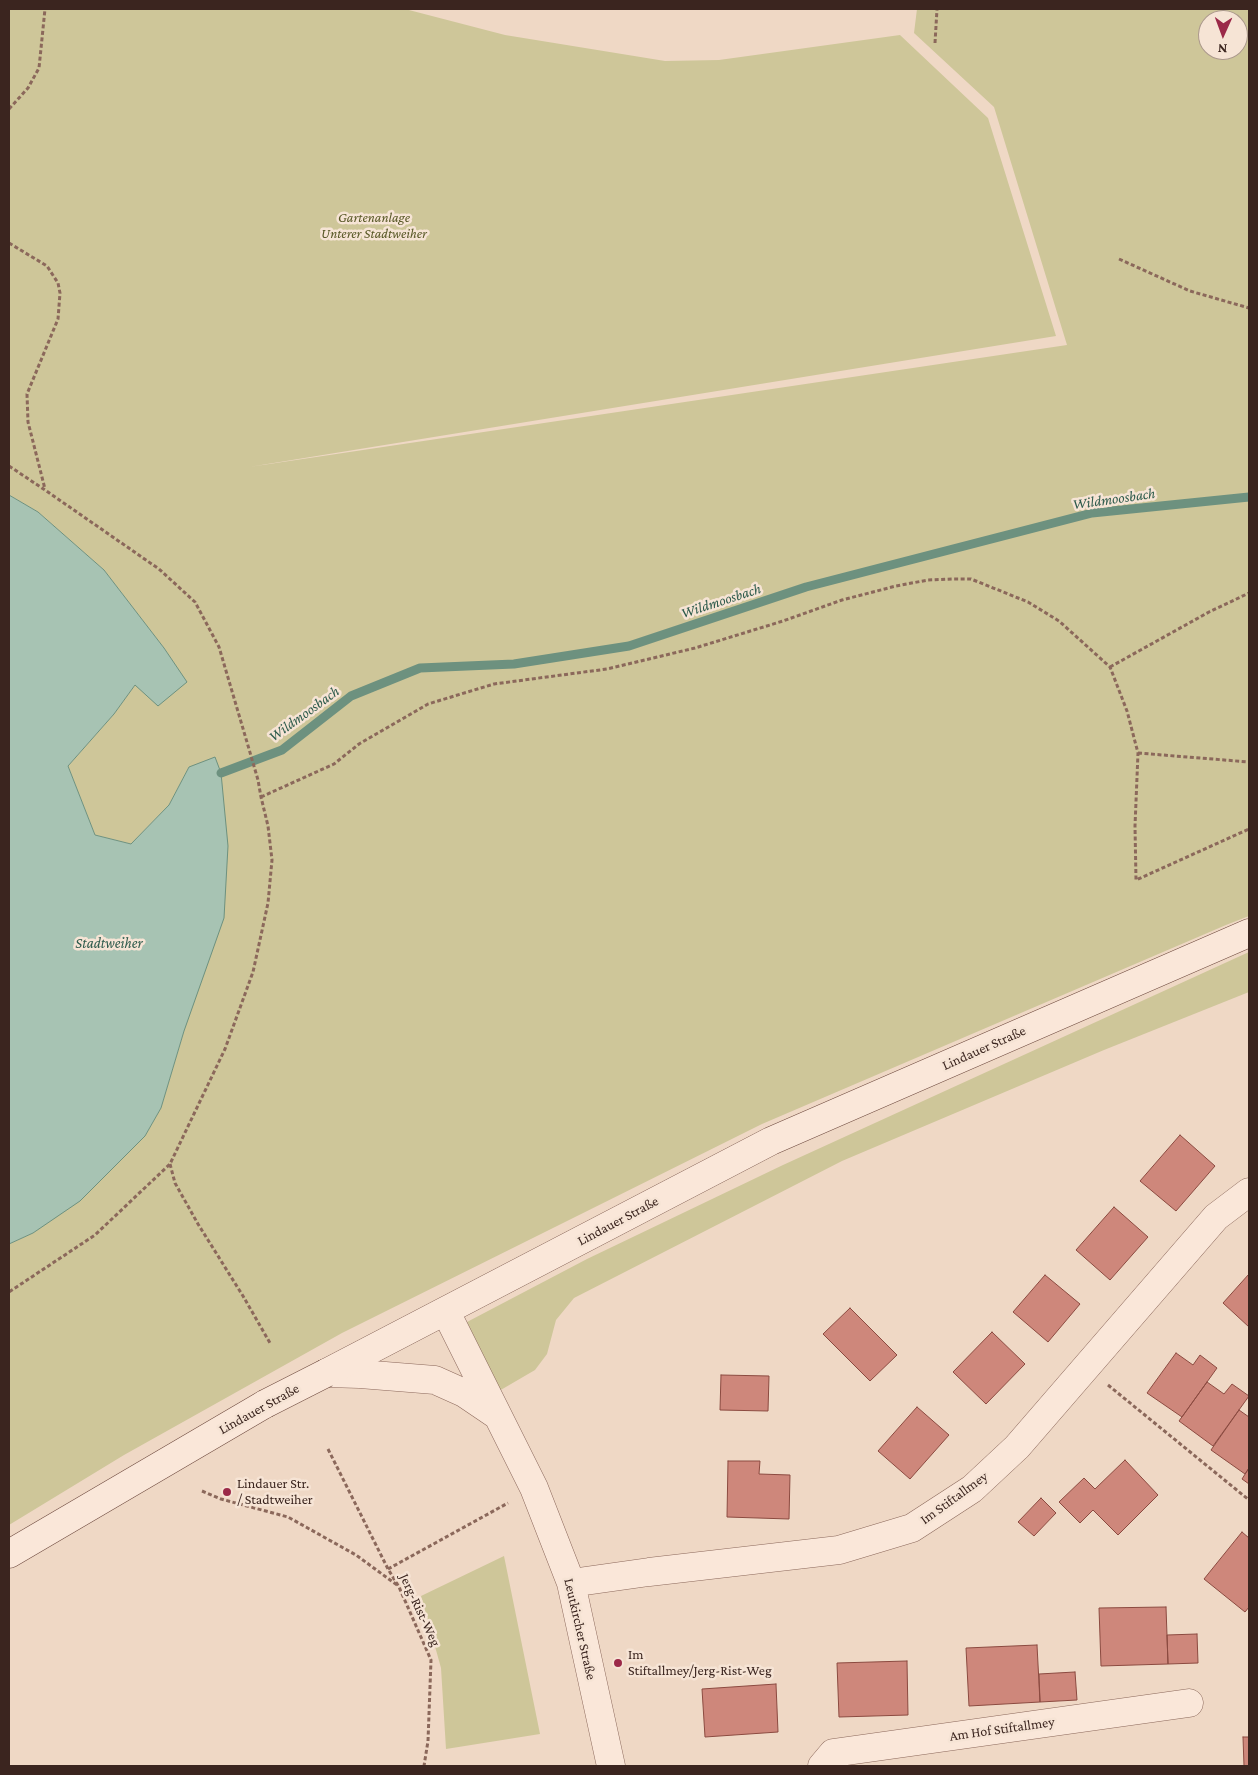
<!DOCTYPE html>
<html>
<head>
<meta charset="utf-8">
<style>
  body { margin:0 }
  #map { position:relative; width:1258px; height:1775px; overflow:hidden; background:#efd8c5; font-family:"Crimson Pro",serif }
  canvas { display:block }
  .frame { position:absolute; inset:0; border:10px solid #3b251f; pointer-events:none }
  .north { position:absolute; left:1198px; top:10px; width:50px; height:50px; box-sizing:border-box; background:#f6e4d5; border:1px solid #ab988c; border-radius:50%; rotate:182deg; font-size:14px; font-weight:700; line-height:20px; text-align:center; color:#3b251f }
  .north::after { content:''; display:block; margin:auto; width:18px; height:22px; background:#9b2948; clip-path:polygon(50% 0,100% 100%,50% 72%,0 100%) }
</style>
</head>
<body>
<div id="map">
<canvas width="1258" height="1775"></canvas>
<div class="frame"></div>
<div class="north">N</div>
</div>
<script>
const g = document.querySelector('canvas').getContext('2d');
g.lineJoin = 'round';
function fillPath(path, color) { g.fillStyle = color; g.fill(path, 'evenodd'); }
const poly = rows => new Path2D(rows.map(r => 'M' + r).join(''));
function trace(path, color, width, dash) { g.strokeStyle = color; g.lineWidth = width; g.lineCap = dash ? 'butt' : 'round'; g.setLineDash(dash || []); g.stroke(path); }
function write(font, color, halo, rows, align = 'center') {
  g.font = font + ' "Crimson Pro",serif'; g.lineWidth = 5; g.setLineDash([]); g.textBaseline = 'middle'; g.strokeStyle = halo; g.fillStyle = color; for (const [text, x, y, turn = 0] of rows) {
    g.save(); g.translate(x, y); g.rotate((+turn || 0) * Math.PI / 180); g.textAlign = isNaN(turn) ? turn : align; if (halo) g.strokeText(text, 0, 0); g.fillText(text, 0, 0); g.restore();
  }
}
const green = poly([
  [9,9,405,9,505,35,665,61,719,60,900,35,988,118,1056,336,249,467,1067,345,994,107,914,33,917,9,1249,9,1249,916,1226,925,762,1124,342,1333,124,1455,9,1525,9,1244,33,1233,117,1163,145,1136,161,1108,184,1031,189,767,169,805,131,844,95,835,68,766,114,714,135,685,186,682,164,648,104,570,38,512,9,495],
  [1208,20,1238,20,1238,50,1208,50],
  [1249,952,1249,992,1104,1050,842,1161,574,1298,556,1320,547,1354,535,1370,499,1391,467,1322,587,1259,783,1165],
  [504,1556,540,1734,446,1749,441,1668,421,1596]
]);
const water = poly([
  [9,495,38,512,104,570,164,648,187,682,158,706,135,685,114,714,68,766,95,835,131,844,169,805,189,767,215,757,221,773,228,846,224,918,184,1031,161,1108,145,1136,80,1201,33,1233,9,1244,9,495]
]);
const stream = poly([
  [221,773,282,750,351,696,420,668,514,664,629,646,806,587,1092,513,1249,497]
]);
const building = poly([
  [1180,1135,1215,1166,1176,1211,1140,1181,1180,1135],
  [1114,1207,1148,1237,1110,1280,1076,1250,1114,1207],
  [1249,1274,1249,1327,1223,1303,1249,1274],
  [1045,1275,1080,1304,1048,1342,1013,1312,1045,1275],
  [850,1308,897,1355,870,1381,823,1334,850,1308],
  [992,1332,1025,1364,986,1404,953,1372,992,1332],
  [1176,1353,1193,1365,1200,1355,1217,1368,1182,1417,1147,1393,1176,1353],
  [721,1375,769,1376,768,1411,720,1410,721,1375],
  [1207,1382,1224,1394,1232,1384,1249,1396,1213,1446,1179,1421,1207,1382],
  [917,1407,949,1435,910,1479,878,1451,917,1407],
  [1239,1410,1249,1417,1249,1468,1245,1474,1211,1450,1239,1410],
  [1125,1460,1158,1495,1118,1535,1093,1510,1080,1523,1059,1502,1084,1478,1095,1489,1125,1460],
  [728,1461,760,1461,759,1474,790,1475,789,1519,727,1517,728,1461],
  [1249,1468,1249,1484,1242,1479,1249,1468],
  [1041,1498,1056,1513,1034,1536,1018,1522,1041,1498],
  [1242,1532,1249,1538,1249,1607,1245,1612,1204,1579,1242,1532],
  [1166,1607,1168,1664,1101,1666,1099,1608,1166,1607],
  [1197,1634,1198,1663,1168,1664,1167,1635,1197,1634],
  [1037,1645,1040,1702,969,1706,966,1648,1037,1645],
  [907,1661,908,1715,839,1717,837,1663,907,1661],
  [1075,1672,1077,1700,1040,1702,1039,1674,1075,1672],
  [776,1684,778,1732,705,1737,702,1689,776,1684],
  [1243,1737,1249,1737,1249,1766,1244,1766,1243,1737]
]);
const path = poly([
  [935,43,937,9],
  [9,109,28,88,39,68,45,9],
  [9,243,47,266,58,283,60,293,58,319,27,394,28,422,45,489],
  [1119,259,1190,291,1249,308],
  [9,466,45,490,159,569,195,602,219,647,249,749,258,780,261,797,268,826,272,860,268,903,253,972,225,1049,170,1164,95,1235,9,1292],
  [1110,667,1209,612,1249,593],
  [1138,753,1249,762],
  [261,797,334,764,359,744,428,704,494,684,607,669,695,648,783,621,842,600,896,586,928,580,952,579,971,579,1028,602,1059,621,1110,667,1127,711,1138,753,1135,826,1136,880,1249,829],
  [170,1164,175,1183,198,1224,243,1296,270,1343],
  [1108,1385,1249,1500],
  [328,1449,388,1569,399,1587,431,1660,428,1741,424,1766],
  [202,1491,221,1499,288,1517,356,1555,397,1585],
  [388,1569,508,1503]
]);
const street = poly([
  [446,1312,534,1488,571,1583,611,1766],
  [326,1373,360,1374,435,1380,464,1393,495,1414],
  [571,1583,649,1572,839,1550,912,1528,972,1489,1017,1447,1216,1217,1249,1192],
  [822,1766,833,1753,1189,1703]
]);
const secondary = poly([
  [326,1373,771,1141,1249,933],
  [9,1554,265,1404]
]);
const secondaryBridge = poly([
  [265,1404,326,1373]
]);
const markers = [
  [227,1492,5,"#9b2948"],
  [618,1663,5,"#9b2948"]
];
const parkNames = [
  ["Gartenanlage",374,218],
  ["Unterer Stadtweiher",374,234]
];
const streetNames = [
  ["Lindauer Straße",984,1048,-24],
  ["Lindauer Straße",618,1221,-28],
  ["Lindauer Straße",259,1409,-29],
  ["Im Stiftallmey",954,1498,-36],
  ["Jerg-Rist-Weg",420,1610,65],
  ["Leutkircher Straße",580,1629,77],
  ["Am Hof Stiftallmey",1002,1729,-8]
];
const poiNames = [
  ["Lindauer Str.",237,1484],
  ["/ Stadtweiher",237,1500],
  ["Im",628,1655],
  ["Stiftallmey/Jerg-Rist-Weg",628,1671]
];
const waterNames = [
  ["Wildmoosbach",1114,499,-8],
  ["Wildmoosbach",721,601,-18],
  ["Wildmoosbach",304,714,-36],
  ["Stadtweiher",109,943]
];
fillPath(green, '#cec699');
fillPath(water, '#a7c3b3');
trace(water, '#6d917f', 1);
trace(stream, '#6d917f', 9);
fillPath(building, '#ce877b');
trace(building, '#8b4a40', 1);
trace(street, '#8b685b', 29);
trace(secondary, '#6d493e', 29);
trace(path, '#8b685b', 3, [4, 2.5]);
trace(street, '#fae7d9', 28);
trace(secondary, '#fae7d9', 28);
trace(secondaryBridge, '#6d493e', 29, []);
trace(secondaryBridge, '#fae7d9', 28);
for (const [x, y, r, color] of markers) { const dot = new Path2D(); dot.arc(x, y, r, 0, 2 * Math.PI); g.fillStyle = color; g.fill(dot); trace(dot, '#f6e4d5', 2); }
write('italic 14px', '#575725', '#f6e4d5', parkNames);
write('14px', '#3b251f', '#f6e4d5', streetNames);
write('14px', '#3b251f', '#f6e4d5', poiNames, 'left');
write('italic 15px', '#2e5b4c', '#f6e4d5', waterNames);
</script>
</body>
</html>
